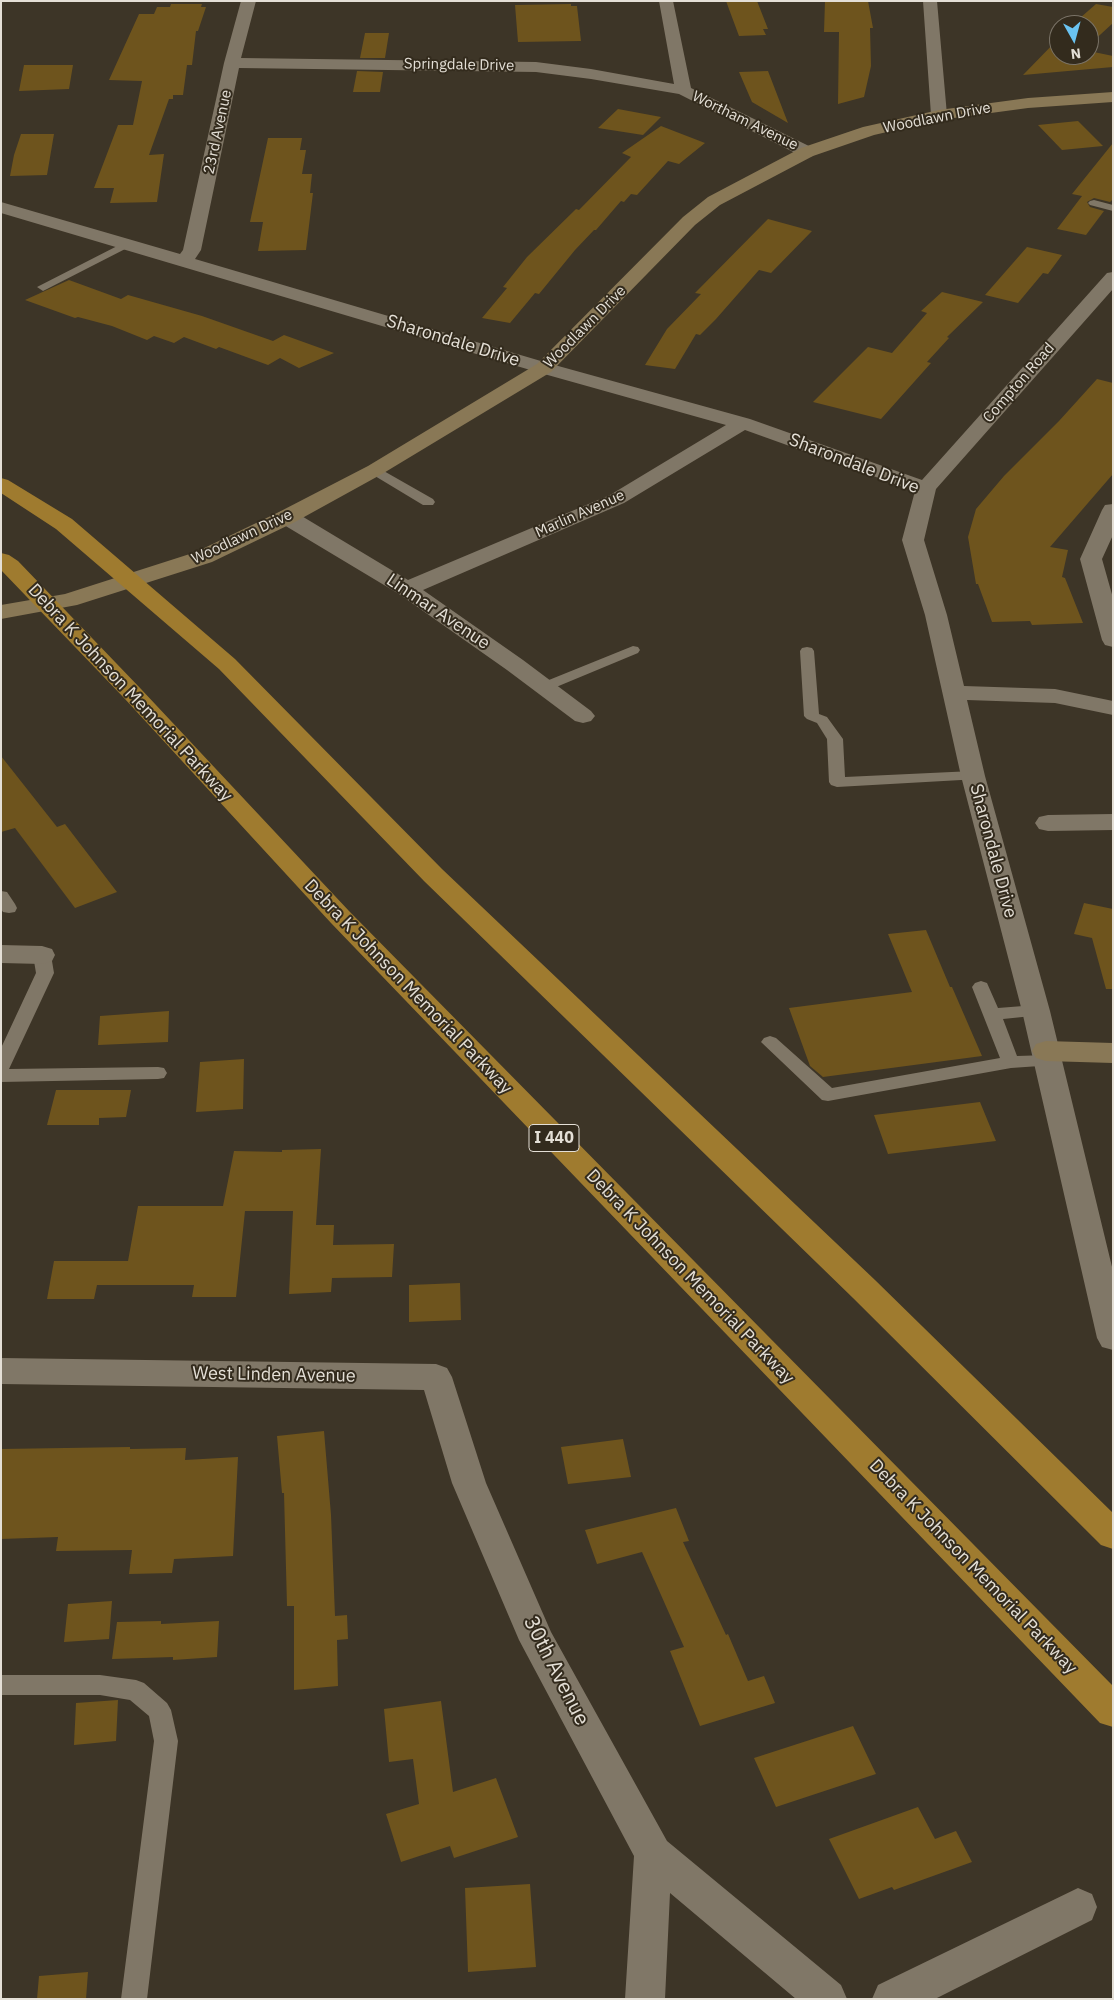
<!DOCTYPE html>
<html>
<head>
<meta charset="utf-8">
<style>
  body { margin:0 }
  #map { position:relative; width:1114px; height:2000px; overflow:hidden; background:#3d3527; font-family:"IBM Plex Sans",sans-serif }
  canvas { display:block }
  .frame { position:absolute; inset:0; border:2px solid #e4dfd6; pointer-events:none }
  .north { position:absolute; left:1049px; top:15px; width:50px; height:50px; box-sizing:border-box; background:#332b1d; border:1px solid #7a7367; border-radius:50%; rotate:173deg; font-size:14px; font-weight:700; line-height:20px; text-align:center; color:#e4dfd6 }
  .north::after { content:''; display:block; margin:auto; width:18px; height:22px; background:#6ac3f1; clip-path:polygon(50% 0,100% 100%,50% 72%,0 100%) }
</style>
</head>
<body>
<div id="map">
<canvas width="1114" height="2000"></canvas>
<div class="frame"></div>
<div class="north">N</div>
</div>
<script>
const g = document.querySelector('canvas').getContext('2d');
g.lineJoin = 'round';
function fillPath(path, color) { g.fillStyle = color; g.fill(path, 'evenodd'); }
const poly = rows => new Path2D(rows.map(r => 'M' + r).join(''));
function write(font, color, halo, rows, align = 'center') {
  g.font = font + ' "IBM Plex Sans",sans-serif'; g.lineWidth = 4; g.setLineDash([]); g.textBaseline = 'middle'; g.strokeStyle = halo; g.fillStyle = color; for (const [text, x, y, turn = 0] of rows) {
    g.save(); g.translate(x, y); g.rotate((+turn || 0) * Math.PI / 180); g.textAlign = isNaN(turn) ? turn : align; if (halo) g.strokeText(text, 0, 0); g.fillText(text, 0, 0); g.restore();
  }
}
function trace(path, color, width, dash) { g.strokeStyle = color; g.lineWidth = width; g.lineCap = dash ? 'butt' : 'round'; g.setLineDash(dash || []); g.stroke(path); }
const building = poly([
  [726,1,757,1,768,29,763,29,766,35,739,36],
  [825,1,868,1,873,28,870,28,871,66,864,97,838,104,839,32,824,32],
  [171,4,202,4,201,7,206,7,198,31,196,31,192,65,187,65,183,95,173,95,173,99,169,99,149,155,164,154,157,202,110,203,114,188,94,188,118,125,133,125,142,81,109,80,139,14,154,14,157,7,170,7],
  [571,4,571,6,577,6,581,41,518,42,515,5],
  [1096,4,1113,7,1113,23,1089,45,1089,25,1072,25],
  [365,33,389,33,385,58,360,58],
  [1059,38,1059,55,1089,55,1089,51,1113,56,1113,67,1023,75],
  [24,65,73,65,69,89,19,91],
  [357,71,383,72,380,92,353,92],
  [768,71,788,123,752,102,739,72],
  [618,109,661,117,643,135,598,128],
  [1078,121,1103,146,1062,150,1038,125],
  [661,126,705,143,679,164,668,161,637,195,631,194,624,202,621,201,596,230,594,230,575,250,539,294,535,293,510,323,482,318,507,288,503,287,527,257,576,209,579,210,631,157,622,153],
  [21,134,54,134,47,175,10,176,14,155],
  [268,138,302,138,300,150,306,150,302,174,312,174,310,193,313,193,306,250,258,251,263,222,250,222],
  [1113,143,1113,199,1110,202,1094,198,1087,202,1090,207,1104,211,1086,235,1057,229,1082,196,1072,194],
  [768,219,812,231,771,273,759,270,716,319,700,335,696,334,675,369,645,365,667,329,701,294,695,293],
  [1027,247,1062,255,1048,274,1043,273,1018,303,985,295],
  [69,280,121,299,128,295,202,316,273,341,284,335,334,353,299,368,280,358,268,365,219,347,216,349,184,337,174,343,154,336,147,340,112,326,78,317,75,318,25,300],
  [942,292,983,302,947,337,949,338,927,362,931,363,881,419,813,402,868,347,892,353,927,313,921,311],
  [1097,379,1113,383,1113,474,1050,547,1068,550,1062,577,1065,578,1083,623,1032,625,1030,621,992,622,978,584,976,584,968,537,976,509,1004,476,1059,421],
  [1,756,57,827,65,824,117,892,75,908,15,828,1,832],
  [1084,903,1113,909,1113,989,1106,989,1092,938,1074,934],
  [926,930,950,987,952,987,982,1056,823,1077,810,1066,789,1008,912,992,888,934],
  [169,1011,168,1042,98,1045,100,1016],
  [244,1059,243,1109,196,1112,200,1062],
  [56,1090,131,1090,126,1117,99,1118,99,1125,47,1125],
  [980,1102,996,1141,888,1154,874,1115],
  [321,1149,316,1225,334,1225,333,1245,394,1244,392,1277,332,1278,331,1292,289,1294,293,1211,245,1211,236,1297,192,1297,194,1285,97,1285,94,1299,47,1299,54,1261,128,1261,138,1206,223,1206,234,1151,282,1152,282,1150],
  [460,1283,461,1320,409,1322,409,1285],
  [324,1431,331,1515,335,1616,347,1615,348,1639,337,1640,338,1686,294,1690,294,1606,287,1606,284,1493,282,1493,277,1436],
  [623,1439,631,1477,568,1484,561,1447],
  [130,1447,130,1449,186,1448,185,1460,238,1457,233,1556,174,1559,172,1573,129,1574,132,1550,56,1551,58,1537,1,1539,1,1449],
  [676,1508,689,1541,683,1542,726,1635,728,1634,748,1681,764,1676,775,1703,700,1726,670,1651,684,1647,642,1552,597,1564,585,1530],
  [112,1601,109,1639,64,1642,68,1604],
  [161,1621,161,1624,219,1621,217,1657,173,1660,173,1657,112,1659,117,1622],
  [118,1700,116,1741,74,1745,76,1703],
  [441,1701,453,1792,496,1778,518,1837,454,1858,450,1846,401,1862,386,1814,419,1804,413,1759,389,1762,384,1709],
  [853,1726,876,1774,776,1807,754,1758],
  [918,1807,935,1839,956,1831,972,1862,894,1890,892,1887,859,1899,829,1839],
  [530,1884,536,1967,468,1972,465,1888],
  [88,1972,86,1999,37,1999,39,1976]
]);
const lane = poly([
  [1094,200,1113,205,1113,211,1090,205,1088,203,1090,201,1094,200],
  [127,241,131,242,133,244,131,246,47,289,43,291,37,287,127,241],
  [375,466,433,499,435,502,433,505,423,505,370,473,368,470,375,466],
  [633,646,638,647,640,650,638,653,549,690,539,690,537,687,539,684,633,646],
  [807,647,812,648,814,651,819,714,827,717,843,739,845,777,973,771,979,773,981,776,979,779,837,787,831,785,829,782,827,739,817,723,807,719,804,716,800,651,802,648,807,647],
  [1,891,7,892,15,904,17,908,15,912,9,913,3,912,1,909,1,891],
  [42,949,48,951,51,955,54,973,9,1069,158,1067,164,1068,167,1073,164,1078,158,1079,1,1082,1,1048,36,973,33,955,36,951,42,949],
  [981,981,987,983,998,1008,1036,1005,1042,1007,1045,1011,1042,1015,1003,1019,1017,1056,1048,1055,1054,1057,1057,1061,1054,1065,1011,1068,828,1101,822,1100,761,1042,764,1038,770,1036,776,1038,832,1088,1000,1058,972,987,975,983,981,981],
  [1,1675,100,1675,136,1680,144,1683,167,1703,171,1710,178,1741,147,1999,121,1999,154,1741,149,1716,130,1700,100,1695,1,1695,1,1675]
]);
const street = poly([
  [241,1,256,1,241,58,536,62,591,69,674,84,659,1,673,1,691,88,813,148,815,152,813,156,807,157,801,156,679,94,591,79,536,72,239,68,201,250,195,259,551,364,750,419,922,480,1107,273,1113,272,1113,289,936,489,924,540,947,615,964,686,1055,689,1113,701,1113,715,1055,703,967,700,985,776,1050,1011,1113,1271,1113,1350,1102,1347,1097,1338,1022,1011,961,776,925,615,902,540,915,491,745,430,624,503,423,590,523,660,591,711,595,716,591,721,583,723,575,721,507,670,399,594,279,522,276,517,279,512,287,511,295,512,408,580,610,495,726,425,537,372,1,213,1,202,180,254,183,250,224,63,241,1],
  [923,1,937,1,947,115,945,118,939,120,933,118,931,115,923,1],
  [1113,504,1113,535,1102,559,1113,598,1113,647,1105,645,1102,640,1080,559,1102,510,1105,505,1113,504],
  [1113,814,1113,830,1048,831,1039,829,1035,823,1039,817,1048,815,1113,814],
  [1,945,42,946,52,949,55,955,52,961,42,964,1,963,1,945],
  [1,1358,436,1364,447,1368,452,1377,486,1483,551,1632,667,1841,841,1985,847,1999,796,1999,670,1893,665,1999,625,1999,634,1856,519,1640,452,1483,424,1390,1,1384,1,1358],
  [1078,1888,1092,1894,1097,1907,1092,1920,935,1999,872,1999,878,1985,1078,1888]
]);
const secondary = poly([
  [1113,92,1113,102,1028,108,939,120,874,135,813,156,720,205,695,225,551,372,382,474,295,522,212,562,77,605,1,619,1,605,65,594,196,552,279,512,368,466,537,364,683,217,708,197,801,148,863,127,939,110,1028,98,1113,92],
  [1046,1041,1113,1043,1113,1063,1046,1061,1036,1058,1032,1051,1036,1044,1046,1041]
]);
const highway = poly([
  [1,478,8,480,72,519,235,659,442,869,875,1280,1113,1513,1113,1549,1101,1545,853,1298,424,881,219,669,56,529,1,493,1,478],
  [1,553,9,555,18,561,141,689,349,911,1113,1686,1113,1727,1100,1723,331,923,125,699,1,570,1,553]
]);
const farStreetnames = [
  ["Springdale Drive",459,65,1],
  ["Woodlawn Drive",937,118,-11],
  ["Wortham Avenue",745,121,26],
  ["23rd Avenue",218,132,-78],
  ["Woodlawn Drive",585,327,-45],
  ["Compton Road",1019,383,-49],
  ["Marlin Avenue",580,514,-24],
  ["Woodlawn Drive",242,537,-25]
];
const shields = [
  [554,1138,50]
];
const shieldNames = [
  ["I 440",554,1138]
];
const streetNames = [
  ["Sharondale Drive",453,341,17],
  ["Sharondale Drive",854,464,21],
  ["Linmar Avenue",438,612,34],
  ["Debra K Johnson Memorial Parkway",130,693,47],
  ["Sharondale Drive",993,851,75],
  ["Debra K Johnson Memorial Parkway",408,987,46],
  ["Debra K Johnson Memorial Parkway",690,1277,46],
  ["West Linden Avenue",274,1375,1],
  ["Debra K Johnson Memorial Parkway",973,1567,46]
];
const nearStreetnames = [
  ["30th Avenue",556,1671,63]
];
fillPath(building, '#6e541d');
fillPath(lane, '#807767');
fillPath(street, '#807767');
fillPath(secondary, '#897856');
fillPath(highway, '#9f7b2f');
write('15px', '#e4dfd6', '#332b1d', farStreetnames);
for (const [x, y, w] of shields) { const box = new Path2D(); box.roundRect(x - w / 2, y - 13.5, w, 27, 4); g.fillStyle = '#332b1d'; g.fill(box); trace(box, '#e4dfd6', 1); }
write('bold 16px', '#e4dfd6', null, shieldNames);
write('18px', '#e4dfd6', '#332b1d', streetNames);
write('21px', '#e4dfd6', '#332b1d', nearStreetnames);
</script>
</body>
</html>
